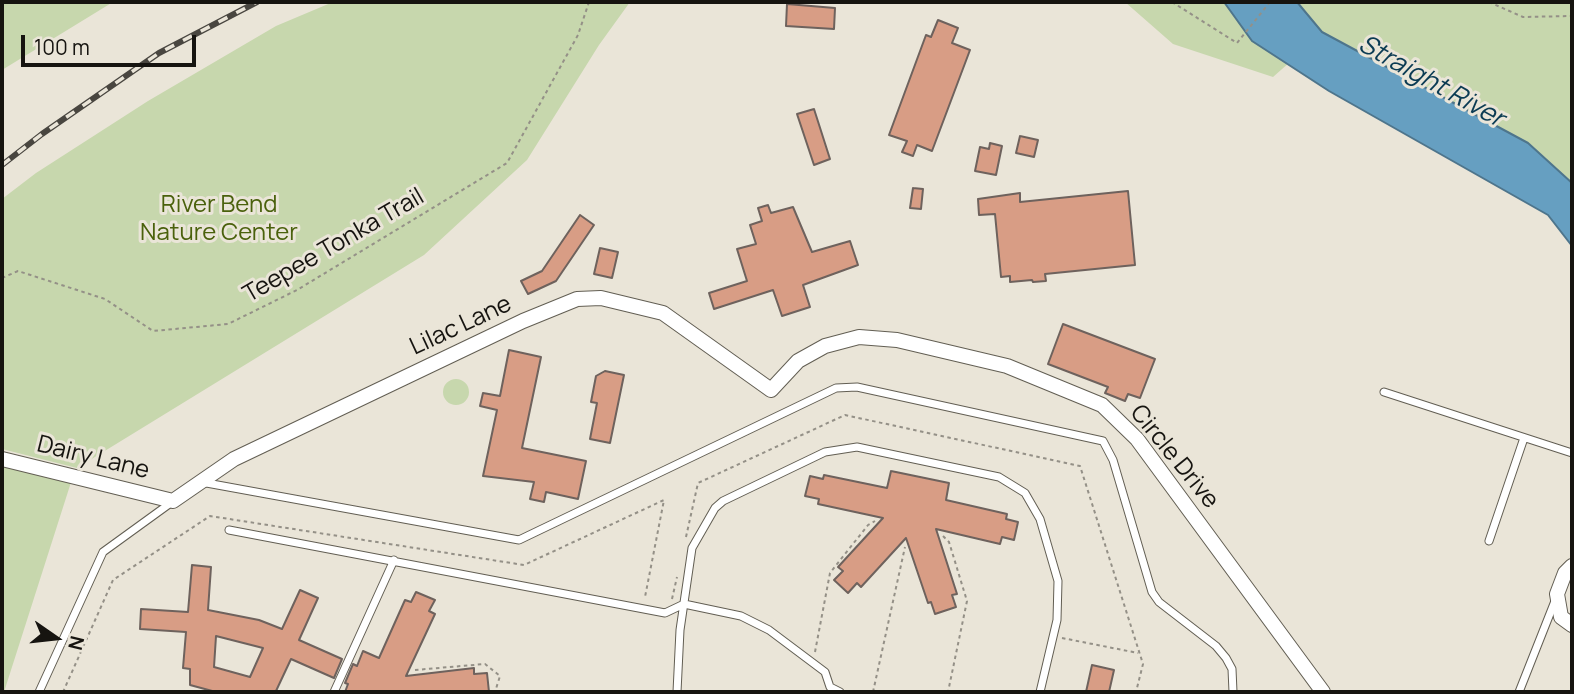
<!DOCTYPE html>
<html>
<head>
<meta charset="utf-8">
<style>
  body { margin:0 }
  #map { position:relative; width:1574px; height:694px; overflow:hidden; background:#eae5d8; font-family:Manrope,sans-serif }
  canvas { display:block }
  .frame { position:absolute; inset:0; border:4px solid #161410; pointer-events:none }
  .north { position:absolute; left:21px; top:603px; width:70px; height:70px; -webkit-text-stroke:5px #eae5d8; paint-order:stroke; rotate:104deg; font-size:19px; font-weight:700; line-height:28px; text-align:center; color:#161410 }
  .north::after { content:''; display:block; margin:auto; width:24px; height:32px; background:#161410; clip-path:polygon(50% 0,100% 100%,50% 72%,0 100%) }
  .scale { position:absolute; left:21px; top:35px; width:175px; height:32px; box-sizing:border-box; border:4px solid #161410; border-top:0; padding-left:9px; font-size:21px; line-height:24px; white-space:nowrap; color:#161410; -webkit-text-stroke:5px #eae5d8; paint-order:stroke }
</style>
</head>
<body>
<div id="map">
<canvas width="1574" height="694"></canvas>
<div class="frame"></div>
<div class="north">N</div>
<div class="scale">100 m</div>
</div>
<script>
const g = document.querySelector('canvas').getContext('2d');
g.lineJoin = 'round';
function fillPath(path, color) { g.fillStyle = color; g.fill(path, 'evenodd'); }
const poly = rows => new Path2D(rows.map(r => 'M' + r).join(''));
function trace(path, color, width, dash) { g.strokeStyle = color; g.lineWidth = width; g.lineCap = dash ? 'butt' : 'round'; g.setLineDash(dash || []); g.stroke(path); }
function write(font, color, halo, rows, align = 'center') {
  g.font = font + ' Manrope,sans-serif'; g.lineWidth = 6; g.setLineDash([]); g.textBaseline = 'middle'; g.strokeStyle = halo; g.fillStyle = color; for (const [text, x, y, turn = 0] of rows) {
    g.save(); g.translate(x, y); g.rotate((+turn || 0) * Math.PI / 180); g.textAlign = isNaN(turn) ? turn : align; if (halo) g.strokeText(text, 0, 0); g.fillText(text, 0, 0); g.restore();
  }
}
const green = poly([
  [2,2,113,2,2,70],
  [333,2,630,2,599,45,527,160,424,255,77,468,2,449,2,199,36,173,148,101,276,26],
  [1125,2,1572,2,1572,183,1528,143,1323,33,1273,77,1173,44],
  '443 392a13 13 0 1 1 26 0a13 13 0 1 1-26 0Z',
  [2,459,73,476,4,692,2,692]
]);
const water = poly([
  [1224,2,1297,2,1322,32,1528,143,1572,183,1572,246,1548,215,1329,91,1252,41,1224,2]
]);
const building = poly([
  [787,4,835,8,834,29,786,26,787,4],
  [938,20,958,28,952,43,970,50,932,151,917,145,913,156,902,152,907,141,889,135,926,35,931,37,938,20],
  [814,109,830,159,814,165,797,114,814,109],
  [1020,136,1038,140,1034,157,1016,153,1020,136],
  [990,143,1002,146,996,175,975,171,980,147,989,149,990,143],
  [913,188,923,189,921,209,910,208,913,188],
  [1128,191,1135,265,1045,274,1046,281,1033,282,1032,280,1010,282,1010,276,1001,277,995,214,979,215,978,199,1020,193,1020,202,1128,191],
  [768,205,771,213,793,207,812,252,850,241,858,265,803,285,810,307,782,316,773,290,714,309,709,293,747,281,737,249,756,244,750,225,762,221,758,208,768,205],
  [580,215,594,225,556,281,528,294,521,281,542,271,580,215],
  [600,248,618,252,612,278,594,274,600,248],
  [1063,324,1155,359,1140,398,1128,394,1125,401,1105,393,1108,387,1048,364,1063,324],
  [509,350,541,357,522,448,586,461,578,499,546,492,544,502,530,499,534,482,483,476,497,410,480,406,483,393,500,396,509,350],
  [605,371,624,375,610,443,590,439,597,403,591,402,596,376,605,371],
  [891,471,949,483,946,500,1007,514,1006,519,1018,522,1014,540,1002,537,1000,544,936,529,957,594,952,595,956,607,935,614,931,602,928,603,906,538,861,587,857,583,848,593,834,580,843,571,838,567,883,518,818,504,819,499,805,496,810,476,823,479,824,475,887,488,891,471],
  [192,565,211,567,208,610,259,620,282,629,300,590,318,598,299,640,342,659,334,678,291,659,276,691,216,692,190,685,190,669,183,668,186,632,140,629,141,609,188,612,192,565],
  [216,636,263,648,250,677,214,667,216,636],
  [416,592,435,600,429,611,435,614,406,676,474,668,474,674,487,673,489,692,345,692,348,684,345,683,353,664,357,666,363,651,379,658,405,600,411,602,416,592],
  [1092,665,1114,670,1109,692,1086,692,1092,665]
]);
const path = poly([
  [1172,2,1237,43,1270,2],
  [1489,2,1523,17,1572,16],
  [2,278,18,271,105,299,153,331,228,324,297,290,507,163,578,35,589,2],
  [943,536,949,542,967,601,948,692],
  [686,537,698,483,845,415,1080,466,1143,664,1136,692],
  [672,599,677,577],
  [1062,638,1138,653],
  [815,652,830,573,868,525,875,521],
  [415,670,485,664,500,676,495,692],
  [63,692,113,580,210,516,524,565,664,500,645,597],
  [873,692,905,547]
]);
const lane = poly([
  [1384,392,1572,453],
  [201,482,519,540,836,388,857,387,1103,441,1113,460,1152,592,1159,602,1216,646,1226,658,1232,669,1233,692],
  [229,530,665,613,684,604,741,616,769,630,825,672,830,687,840,692],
  [1489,541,1524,438],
  [39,692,103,552,172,502],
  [334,692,394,560],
  [677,692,680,630,692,548,715,508,723,501,825,452,857,447,999,477,1025,493,1040,519,1058,581,1057,620,1040,692],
  [1519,692,1555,601]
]);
const street = poly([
  [2,459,173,501,234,459,523,321,577,299,601,298,663,313,771,390,798,361,825,346,859,337,897,340,1007,366,1102,405,1137,439,1323,692],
  [1572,566,1565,573,1557,594,1561,617,1572,625]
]);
const rail = poly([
  [2,165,42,134,159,53,257,2]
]);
const parkNames = [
  ["River Bend",219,205],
  ["Nature Center",219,233]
];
const streetNames = [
  ["Teepee Tonka Trail",334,246,-30],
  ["Lilac Lane",461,326,-25],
  ["Circle Drive",1174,457,51],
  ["Dairy Lane",93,458,14]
];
const waterNames = [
  ["Straight River",1431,82,29]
];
fillPath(green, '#c7d7ad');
fillPath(water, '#669fc1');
trace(water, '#4e758c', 2);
fillPath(building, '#d89d85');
trace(building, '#6e625d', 2);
trace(lane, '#625e53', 9);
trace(street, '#625e53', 16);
trace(path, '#949087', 2, [3.5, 3.5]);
trace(lane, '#fff', 7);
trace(street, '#fff', 14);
trace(rail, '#494640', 6);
trace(rail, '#eae5d8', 3.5, [10]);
write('24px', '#4a610c', '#eae5d8', parkNames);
write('24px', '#161410', '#eae5d8', streetNames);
write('italic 26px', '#0b3b53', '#eae5d8', waterNames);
</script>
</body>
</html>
